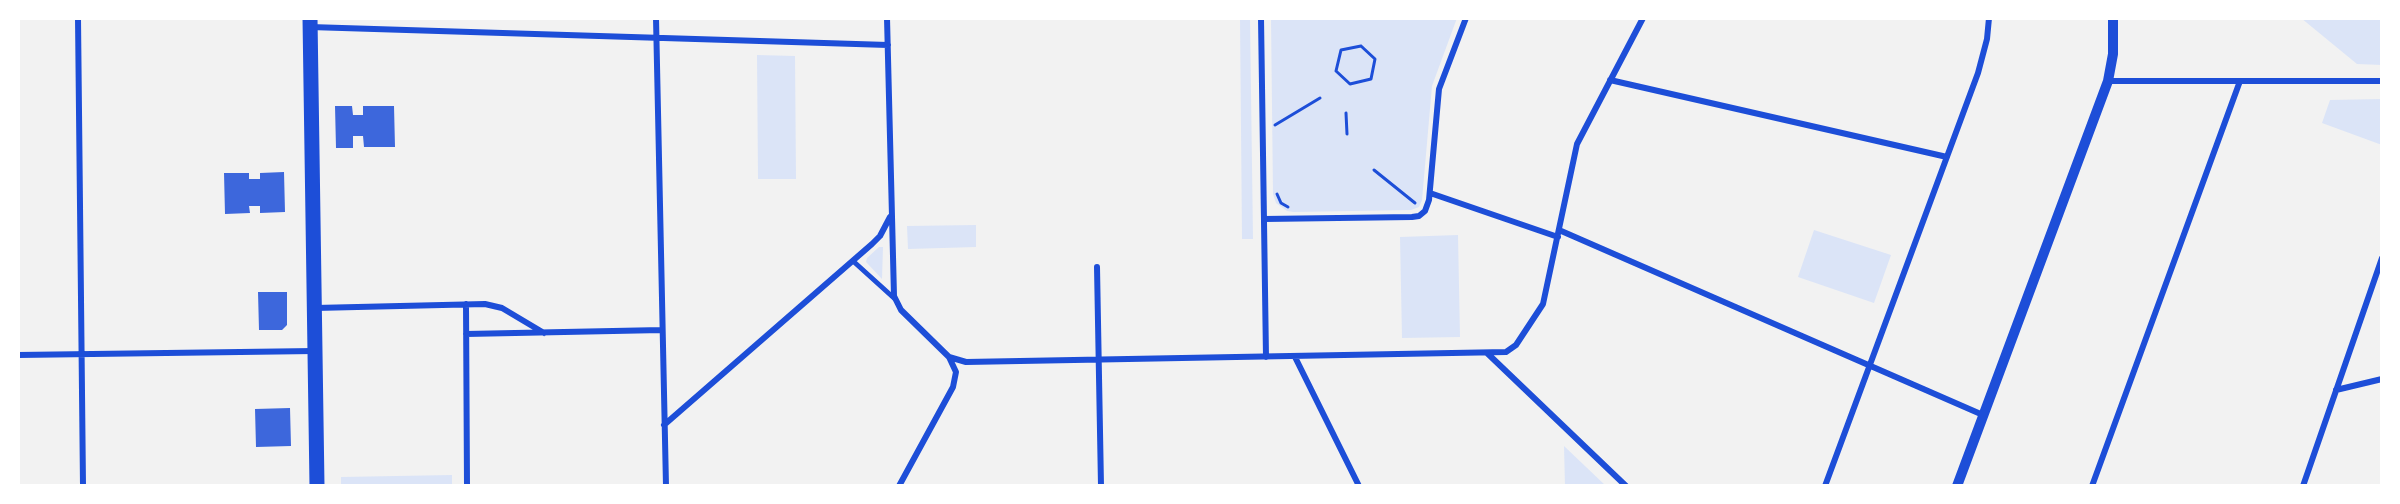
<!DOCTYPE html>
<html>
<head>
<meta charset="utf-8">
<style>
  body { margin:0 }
  #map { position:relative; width:2400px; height:504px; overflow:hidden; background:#f2f2f2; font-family:"Noto Sans",sans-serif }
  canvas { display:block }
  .frame { position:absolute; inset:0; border:20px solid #fff; pointer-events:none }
</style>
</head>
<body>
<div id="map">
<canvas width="2400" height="504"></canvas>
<div class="frame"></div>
</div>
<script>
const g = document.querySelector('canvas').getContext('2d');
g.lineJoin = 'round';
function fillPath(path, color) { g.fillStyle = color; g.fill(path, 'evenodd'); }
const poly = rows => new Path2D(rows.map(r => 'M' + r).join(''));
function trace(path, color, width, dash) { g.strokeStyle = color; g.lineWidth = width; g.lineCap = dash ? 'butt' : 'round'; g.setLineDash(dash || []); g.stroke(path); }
const green = poly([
  [1240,18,1250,18,1253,239,1242,239],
  [1271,18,1457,18,1432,86,1422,200,1419,207,1411,210,1294,212,1287,211,1276,203,1273,194],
  [2301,18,2382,18,2382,65,2357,64],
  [757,55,795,56,796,179,758,179],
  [2382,99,2382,145,2322,123,2330,100],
  [976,225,976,247,908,249,907,226],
  [1814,230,1891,255,1874,303,1798,277],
  [1458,235,1460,337,1402,338,1400,237],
  [879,247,883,247,882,279,866,262,867,258],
  [1564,446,1606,486,1565,486],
  [452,475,452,486,341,486,341,477]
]);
const building = poly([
  [335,106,352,106,353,115,363,115,363,106,394,106,395,147,364,147,363,136,353,136,353,148,336,148],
  [284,172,285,212,260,213,260,206,249,206,250,213,225,214,224,173,249,173,249,179,260,179,260,173],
  [258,292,287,292,287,325,282,330,259,330],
  [290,408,291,446,256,447,255,409]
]);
const path = poly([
  [1361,46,1375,59,1371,79,1350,84,1336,71,1341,50,1361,46],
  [1346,113,1347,134],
  [1275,125,1320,98],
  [1374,170,1415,203],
  [1277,194,1281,203,1288,207]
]);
const pedestrian = poly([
  [853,261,895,299]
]);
const minor = poly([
  [78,18,83,486],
  [656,18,666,486],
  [887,18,894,296,901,310,949,357,956,372,953,387,899,486],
  [1261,18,1266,357],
  [310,27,888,45],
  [1610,80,1947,157],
  [2108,81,2382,81],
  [1430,193,1558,237],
  [1264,219,1412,217,1419,216,1425,211,1429,200,1439,89,1466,18],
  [1559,230,1983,415],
  [1097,267,1101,486],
  [466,304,467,486],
  [315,308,485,304,502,308,544,333],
  [466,334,662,330],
  [1487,353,1626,486],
  [18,355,314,351],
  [949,357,966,362,1506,352,1516,345,1543,304,1577,144,1643,18],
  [1295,357,1359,486],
  [2336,390,2382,379],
  [664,425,872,244,880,236,890,217],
  [1825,486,1978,73,1987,39,1989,18],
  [2092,486,2240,81],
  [2303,486,2382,258]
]);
const tertiary = poly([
  [1957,486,2108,81,2113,54,2113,18]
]);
const primary = poly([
  [310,18,317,486]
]);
fillPath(green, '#dbe4f7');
fillPath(building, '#3d67dc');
trace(path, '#1d4ed8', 3);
trace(pedestrian, '#1d4ed8', 5);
trace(minor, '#1d4ed8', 6);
trace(tertiary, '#1d4ed8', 10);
trace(primary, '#1d4ed8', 15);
</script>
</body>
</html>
